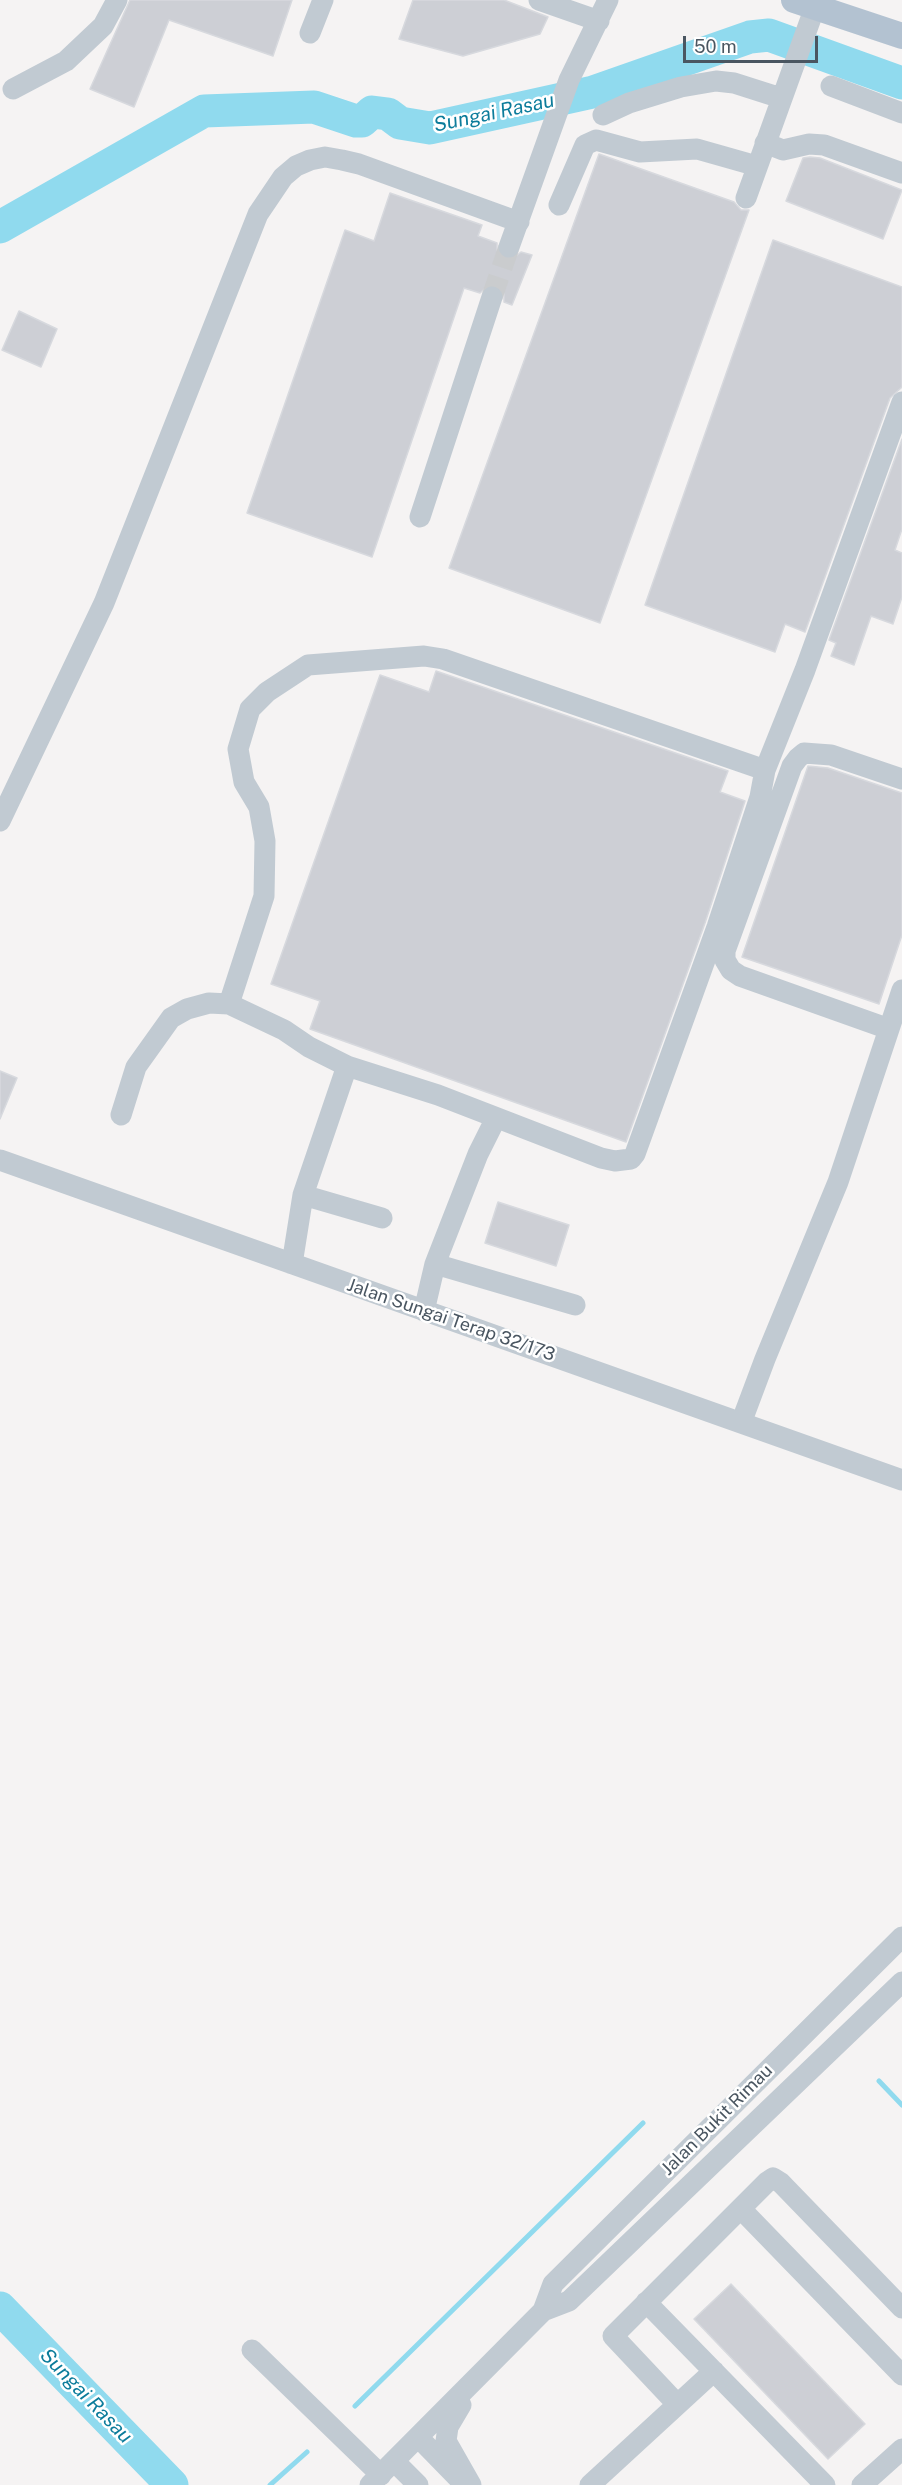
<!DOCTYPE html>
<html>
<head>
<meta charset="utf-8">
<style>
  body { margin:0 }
  #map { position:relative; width:902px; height:2485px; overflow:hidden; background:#f5f3f3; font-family:"Public Sans",sans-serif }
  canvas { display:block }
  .scale { position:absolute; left:683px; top:36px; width:135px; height:27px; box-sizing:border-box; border:3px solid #4a5661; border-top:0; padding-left:8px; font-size:18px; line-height:21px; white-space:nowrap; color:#4a5661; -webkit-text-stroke:4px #fff; paint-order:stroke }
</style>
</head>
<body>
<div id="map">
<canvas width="902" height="2485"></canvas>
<div class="scale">50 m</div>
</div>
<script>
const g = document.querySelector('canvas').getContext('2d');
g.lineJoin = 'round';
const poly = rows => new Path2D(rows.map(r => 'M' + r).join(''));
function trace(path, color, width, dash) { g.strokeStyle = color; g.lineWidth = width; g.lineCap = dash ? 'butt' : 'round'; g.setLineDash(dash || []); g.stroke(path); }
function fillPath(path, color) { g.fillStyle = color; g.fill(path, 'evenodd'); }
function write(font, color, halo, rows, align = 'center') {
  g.font = font + ' "Public Sans",sans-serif'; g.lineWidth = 5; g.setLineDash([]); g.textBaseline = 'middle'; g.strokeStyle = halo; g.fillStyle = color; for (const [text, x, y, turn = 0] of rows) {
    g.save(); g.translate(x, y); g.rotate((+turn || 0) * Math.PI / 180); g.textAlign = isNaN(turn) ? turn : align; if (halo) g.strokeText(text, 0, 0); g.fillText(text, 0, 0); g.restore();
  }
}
const stream = poly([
  [879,2081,902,2105],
  [355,2406,643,2123],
  [270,2485,307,2452]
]);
const river = poly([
  [0,227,204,111,314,107,356,121,362,121,372,112,388,114,400,123,430,128,593,92,750,37,769,35,902,83],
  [0,2308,172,2485]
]);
const building = poly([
  [130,0,292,0,273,56,169,20,134,107,90,89,130,0],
  [413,0,504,0,548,17,540,34,463,56,399,39,413,0],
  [599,154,734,202,741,210,749,210,600,623,449,568,599,154],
  [810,157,820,158,902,190,883,239,786,201,803,158,810,157],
  [390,193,482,225,478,236,497,243,497,250,504,259,512,259,521,252,532,255,512,305,504,302,504,294,496,285,489,285,480,293,464,288,372,557,247,513,345,230,374,241,390,193],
  [773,240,902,287,902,387,890,398,805,632,785,624,775,652,645,605,773,240],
  [19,311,57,329,41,367,2,350,19,311],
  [902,439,902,529,895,550,902,553,902,597,893,624,871,616,854,665,831,656,836,643,829,640,902,439],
  [436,671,728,771,720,792,745,801,705,923,626,1142,310,1029,320,1001,271,984,380,675,429,692,436,671],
  [808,766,828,768,902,793,902,935,879,1004,742,957,808,766],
  [0,1071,17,1078,0,1119,0,1071],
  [498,1202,569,1225,556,1266,485,1243,498,1202],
  [731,2284,865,2424,828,2459,694,2319,731,2284]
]);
const minorTunnel = poly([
  [492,297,509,247]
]);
const minor = poly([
  [539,0,599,21],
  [310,33,323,0],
  [831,86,902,113],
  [13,89,66,61,103,26,117,0],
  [603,115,629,103,681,87,716,81,734,83,781,98],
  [765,143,783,150,809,144,824,145,902,173],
  [746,198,815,7],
  [559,205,585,145,596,140,640,152,697,149,757,166],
  [509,247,569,80,608,0],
  [420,517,492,297],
  [0,821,104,603,258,214,283,177,296,166,310,160,325,157,342,160,359,164,519,222],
  [229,1004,264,896,265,841,259,807,244,782,238,749,250,709,267,692,308,665,424,656,443,659,765,770,805,670,902,402],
  [889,1029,740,976,731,970,725,960,725,951,792,766,798,758,804,753,831,755,902,779],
  [121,1115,136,1067,171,1018,187,1009,209,1003,229,1004,284,1030,309,1047,347,1066,438,1095,601,1158,615,1161,631,1159,635,1154,717,927,760,797,765,770],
  [496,1118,478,1154,435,1264,575,1305],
  [0,1160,902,1480],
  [303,1195,382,1218],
  [292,1264,303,1195,347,1066],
  [424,1311,435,1264],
  [741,1423,765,1359,838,1182,902,990],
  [741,2209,902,2375],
  [646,2302,825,2485],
  [543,2311,553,2284,902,1937],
  [252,2350,381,2475],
  [677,2404,613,2336,767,2182,773,2178,781,2183,902,2308],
  [461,2405,448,2427,446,2441,471,2485],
  [418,2437,457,2477],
  [394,2461,418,2485],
  [370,2485,543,2311,569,2301,902,1982],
  [590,2485,714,2371],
  [862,2485,902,2449]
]);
const major = poly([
  [794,0,902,36]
]);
const streetNames = [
  ["Jalan Sungai Terap 32/173",451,1320,19],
  ["Jalan Bukit Rimau",717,2120,-45]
];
const waterNames = [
  ["Sungai Rasau",494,113,-12],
  ["Sungai Rasau",86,2396,46]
];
trace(stream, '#90daee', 5);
trace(river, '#90daee', 33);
fillPath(building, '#cdcfd5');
trace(building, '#d7d9de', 1.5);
trace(minorTunnel, '#caccce', 21, [21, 10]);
trace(minor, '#c1cad2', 21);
trace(major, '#b3c2d1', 26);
write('18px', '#4a5661', '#fff', streetNames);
write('italic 20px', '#0c7c9b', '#fff', waterNames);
</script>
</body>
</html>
